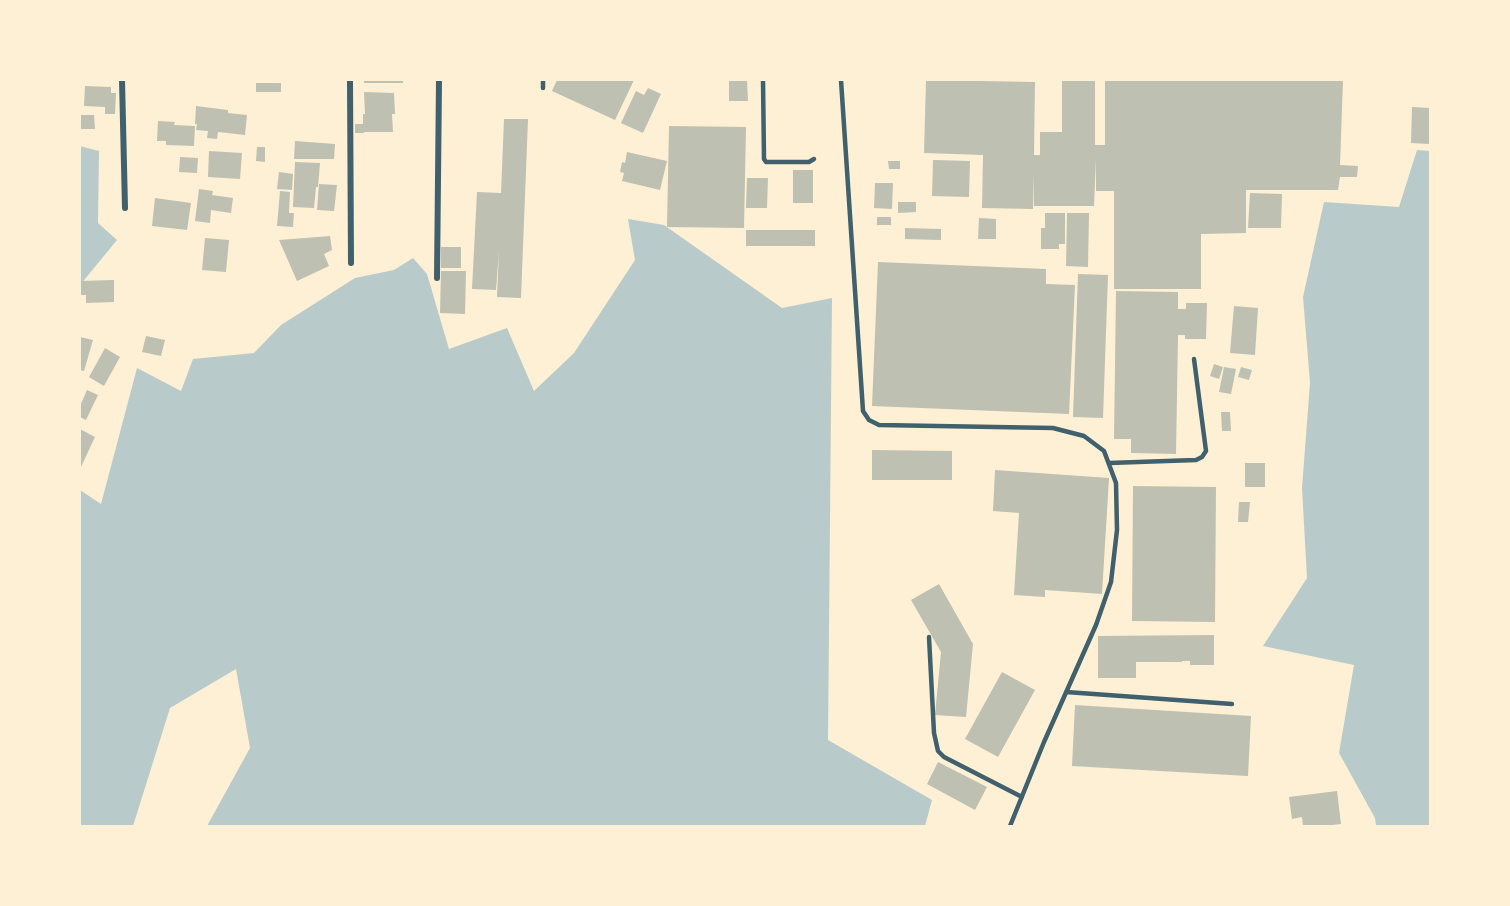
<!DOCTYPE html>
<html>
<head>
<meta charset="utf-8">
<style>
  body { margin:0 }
  #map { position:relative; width:1510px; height:906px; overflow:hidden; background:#fdf0d5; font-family:"Asap Condensed",sans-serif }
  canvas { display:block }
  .frame { position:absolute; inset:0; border:81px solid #fdf0d5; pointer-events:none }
</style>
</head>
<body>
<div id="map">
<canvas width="1510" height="906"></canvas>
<div class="frame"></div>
</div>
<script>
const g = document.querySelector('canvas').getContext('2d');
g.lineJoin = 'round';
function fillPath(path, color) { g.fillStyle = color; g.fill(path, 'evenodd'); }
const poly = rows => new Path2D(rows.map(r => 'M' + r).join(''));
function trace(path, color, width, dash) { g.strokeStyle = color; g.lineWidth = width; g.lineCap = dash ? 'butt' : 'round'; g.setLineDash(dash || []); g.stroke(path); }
const green = poly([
  [80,146,99,151,98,223,117,240,80,285],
  [1417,150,1430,151,1430,826,1376,826,1375,818,1339,753,1354,665,1263,646,1307,578,1302,488,1310,383,1303,297,1324,202,1399,207],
  [628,219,664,225,782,308,832,298,828,740,932,800,925,826,207,826,250,748,236,669,170,708,133,826,80,826,80,490,101,504,137,368,181,391,193,359,254,353,281,325,355,278,394,270,413,258,427,274,449,349,507,328,534,391,574,353,635,260]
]);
const building = poly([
  [364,80,403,80,403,83,364,83],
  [557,80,634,80,615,120,552,91],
  [729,80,747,80,748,101,729,101],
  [926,80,1035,82,1034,155,1040,155,1040,132,1062,132,1062,80,1095,80,1095,145,1105,145,1105,80,1343,80,1340,165,1358,166,1357,177,1340,177,1338,190,1246,190,1246,233,1201,234,1201,289,1114,289,1114,191,1096,191,1096,158,1094,206,1034,206,1034,174,1033,209,982,208,983,155,924,153],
  [256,83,281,83,281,92,256,92],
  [85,86,111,87,111,93,116,93,115,114,105,114,105,107,84,106],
  [648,88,661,94,643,133,621,123,636,91,644,95],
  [364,92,394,93,395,114,392,114,393,132,364,132,364,133,355,133,355,124,363,124,363,114,365,114],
  [196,106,228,110,228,113,247,115,245,135,218,132,217,139,207,138,208,131,196,130,197,124,195,124],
  [1412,107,1430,108,1429,144,1411,143],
  [80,115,94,115,95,129,80,129],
  [504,119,528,119,521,298,497,297,499,251,496,290,472,289,477,192,501,193],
  [158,121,175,122,174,125,195,126,194,146,166,145,166,141,157,141],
  [669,126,746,127,744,228,667,227],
  [295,141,335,144,334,159,294,159],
  [257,147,265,147,265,162,256,161],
  [209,151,242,153,240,179,208,177],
  [627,152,667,161,660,190,622,181,624,173,620,172,622,162,625,163],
  [180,157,198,158,197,173,179,172],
  [933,160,970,161,969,197,932,196],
  [888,161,900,161,900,169,889,169],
  [295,162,320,163,318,187,316,187,314,208,293,207],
  [793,170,813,170,813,203,793,203],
  [279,172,293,174,292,190,277,189],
  [747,178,768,178,767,208,746,208],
  [875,183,893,183,892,209,874,208],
  [319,184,337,185,334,211,317,210],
  [199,189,213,191,212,195,233,198,231,213,211,210,210,223,195,221],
  [280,191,290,192,289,213,294,213,293,227,277,226],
  [1250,193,1282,194,1281,228,1248,228],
  [155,198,191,203,187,230,152,226],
  [898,202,916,202,916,212,898,213],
  [1045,213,1065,213,1065,244,1059,244,1059,249,1041,249,1041,228,1045,228],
  [1067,213,1089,213,1088,267,1066,266],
  [877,217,891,217,891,225,877,225],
  [979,218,996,219,996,239,978,239],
  [905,228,941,229,941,240,905,239],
  [746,230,815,230,815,246,746,246],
  [330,236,332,250,324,254,329,266,297,281,279,240],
  [205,238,229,240,226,272,202,270],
  [441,247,461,247,461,268,441,268],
  [878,262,1046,269,1046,284,1075,285,1069,414,872,406],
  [441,271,466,271,465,314,440,313],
  [1078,274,1108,275,1103,418,1073,417],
  [114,280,114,302,86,303,86,295,80,295,80,281],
  [1116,291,1178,292,1178,309,1186,309,1186,303,1207,303,1206,339,1185,339,1185,335,1178,335,1176,454,1131,453,1131,439,1114,439],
  [1234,306,1258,308,1255,355,1230,353],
  [146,336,165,340,161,356,142,352],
  [80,337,93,340,84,371,80,370],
  [105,348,120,357,104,386,89,377],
  [1214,364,1223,367,1219,379,1210,376],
  [1224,367,1236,369,1231,394,1219,392],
  [1241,367,1252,370,1249,380,1238,377],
  [87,390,98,395,86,420,80,417,80,406],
  [1221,412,1230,412,1231,431,1222,431],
  [80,429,95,437,80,469],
  [872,450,952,451,952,480,872,480],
  [1245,463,1265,463,1265,487,1245,487],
  [995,470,1109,478,1102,594,1045,590,1045,597,1014,595,1019,513,993,511],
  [1133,486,1216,487,1215,622,1132,621],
  [1239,502,1250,502,1248,522,1238,522],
  [939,584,973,644,966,717,935,715,941,652,911,600],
  [1214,635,1214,665,1190,665,1190,661,1182,661,1182,662,1136,662,1136,678,1098,678,1098,636],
  [1002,672,1035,690,998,757,965,739],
  [1075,705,1251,716,1248,776,1072,766],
  [938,762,987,787,975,810,927,784],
  [1337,791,1341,824,1323,826,1303,826,1302,817,1292,819,1289,797]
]);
const service = poly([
  [763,80,764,159,766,162,809,162,814,159],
  [841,80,863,411,869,420,879,425,1053,428,1084,436,1104,451,1116,483,1117,530,1111,582,1096,625,1044,742,1010,826],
  [543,88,543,80],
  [1109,463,1196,460,1202,457,1206,451,1194,359],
  [929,637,934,733,938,751,944,757,1022,797],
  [1066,692,1232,704]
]);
const minor = poly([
  [122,80,125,208],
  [350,80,351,263],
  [437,278,439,80]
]);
fillPath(green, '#b9caca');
fillPath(building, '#bec0b2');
trace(service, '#3f606c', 4.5);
trace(minor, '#3f606c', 6);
</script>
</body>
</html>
